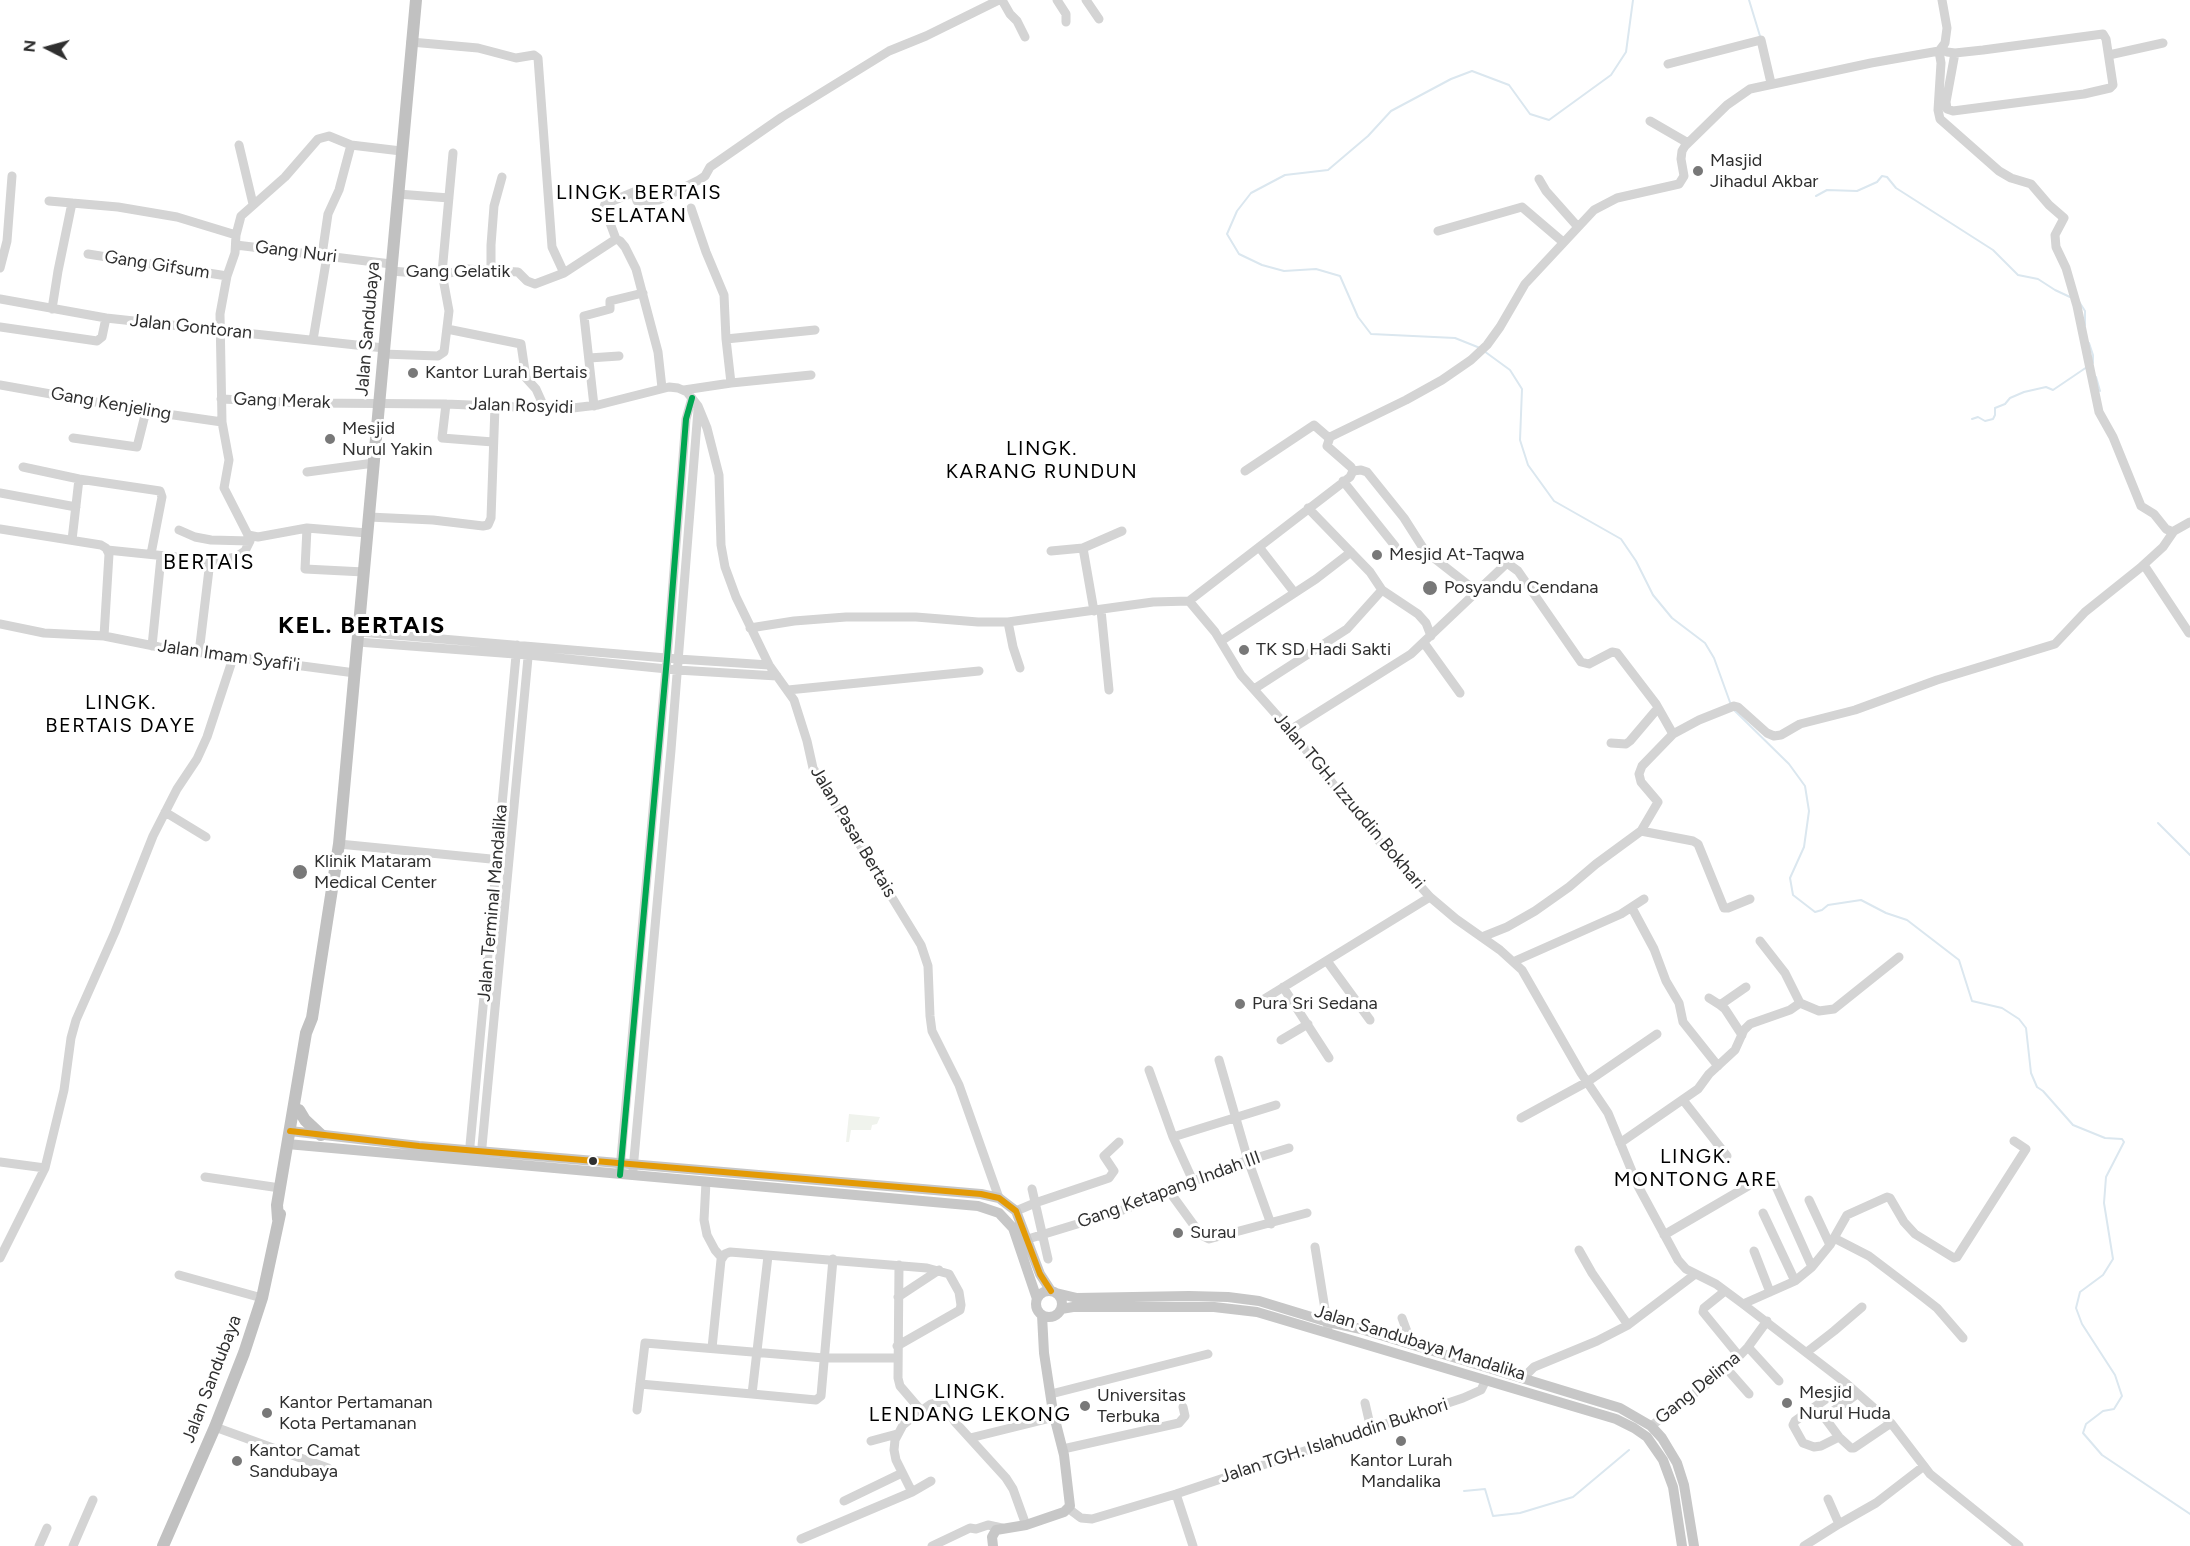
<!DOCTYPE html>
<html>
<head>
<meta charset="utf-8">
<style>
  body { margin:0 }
  #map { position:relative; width:2190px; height:1546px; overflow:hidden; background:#fff; font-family:Figtree,sans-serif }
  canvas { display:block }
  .north { position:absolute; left:18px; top:18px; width:60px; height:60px; -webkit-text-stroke:4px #fff; paint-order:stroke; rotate:276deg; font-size:16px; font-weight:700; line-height:24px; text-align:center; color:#2f2f2f }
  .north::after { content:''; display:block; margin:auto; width:21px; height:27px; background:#2f2f2f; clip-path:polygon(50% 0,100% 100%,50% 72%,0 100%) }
</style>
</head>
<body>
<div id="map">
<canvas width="2190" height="1546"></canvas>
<div class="north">N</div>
</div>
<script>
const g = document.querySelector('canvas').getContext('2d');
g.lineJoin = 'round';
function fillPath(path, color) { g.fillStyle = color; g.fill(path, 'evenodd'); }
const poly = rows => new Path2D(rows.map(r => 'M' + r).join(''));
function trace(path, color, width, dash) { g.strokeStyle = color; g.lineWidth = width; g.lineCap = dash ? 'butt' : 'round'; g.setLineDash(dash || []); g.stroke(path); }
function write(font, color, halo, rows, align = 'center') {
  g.font = font + ' Figtree,sans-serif'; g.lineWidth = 6; g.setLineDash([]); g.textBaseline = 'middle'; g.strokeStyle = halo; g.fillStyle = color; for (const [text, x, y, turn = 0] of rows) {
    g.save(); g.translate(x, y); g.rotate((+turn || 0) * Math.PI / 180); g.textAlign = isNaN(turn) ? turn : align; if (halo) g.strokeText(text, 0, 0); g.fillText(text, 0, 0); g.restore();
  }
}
const green = poly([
  [849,1114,880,1117,877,1124,872,1125,871,1130,851,1130,849,1142,846,1142]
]);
const stream = poly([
  [1749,0,1760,36],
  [1816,196,1827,190,1857,191,1877,182,1882,176,1887,177,1896,188,1993,250,2018,275,2038,279,2055,290,2070,297],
  [2078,300,2085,311,2085,325],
  [2089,343,2093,355,2093,363],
  [1480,348,1455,338,1371,334,1358,317,1340,276,1316,269,1284,271,1262,265,1239,254,1227,234,1237,211,1251,193,1285,175,1328,170,1368,136,1391,111,1451,79,1472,71,1509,85,1530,114,1549,120,1611,75,1626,52,1633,0],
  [1484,351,1510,370,1522,389,1520,440,1528,465,1554,501,1621,539,1636,561,1653,595,1672,618,1705,643,1714,658,1731,705],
  [2096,377,2100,391],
  [1972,419,1978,417,1985,421,1993,419,1995,415,1995,408,2005,404,2010,398,2024,392,2046,387,2053,390,2087,367],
  [1734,710,1789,764,1805,786,1809,811,1804,847,1790,878,1793,895,1815,912,1822,910,1828,905,1861,900,1886,913,1907,920,1959,960,1972,1001,2002,1008,2019,1019,2026,1028,2031,1073,2037,1087,2043,1091,2073,1125,2105,1138,2122,1139,2124,1142,2106,1177,2104,1203,2113,1259,2103,1275,2080,1292,2076,1308,2082,1324,2115,1375,2122,1396,2114,1409,2103,1411,2086,1424,2083,1433,2102,1455,2190,1514],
  [2158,823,2190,855],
  [1464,1491,1485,1489,1493,1516,1520,1513,1573,1497,1629,1450]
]);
const minor = poly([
  [1002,0,1010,14,1017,21,1025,37],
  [1057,0,1066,14,1066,22],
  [1086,0,1099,19],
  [411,42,478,48,516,58,534,55,538,58,552,247,564,273],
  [1942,49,1947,52,1955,53,1983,50,2103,34,2106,39,2113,85,2110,88,2084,94,1953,111,1947,109,1946,102,1955,53],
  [1939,51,1941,63,1938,110,1940,119,1999,171,2011,178,2031,184,2049,205,2064,218,2055,235,2056,247,2066,268,2077,306,2099,412,2113,437,2141,506,2154,514,2166,529,2173,532],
  [2109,55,2163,43],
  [1668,64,1761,40,1771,83],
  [1650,121,1688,143],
  [239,145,253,204],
  [1539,179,1546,191,1578,227],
  [398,194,449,198],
  [49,201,118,207,177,217,236,235],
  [691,208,706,252,724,295,726,339],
  [1438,231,1522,207,1563,242],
  [236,245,391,264],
  [88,254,227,276],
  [322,255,328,214,339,190,351,145],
  [0,268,7,241,12,176],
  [491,270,491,245,494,206,502,177],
  [391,271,442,275,466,269,518,272,527,281,535,284,564,273,616,239],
  [0,299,106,318,384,348],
  [52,309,58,271,72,203],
  [0,327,97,341,102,337,106,318],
  [447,329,521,344,526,378,536,389,545,409],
  [313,340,327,256],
  [383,354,438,356,444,352,449,311,442,273,453,153],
  [589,358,619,356],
  [731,383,726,339,815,330],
  [0,385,146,411,222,422],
  [662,388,658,352,636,269,625,247,620,241,616,239,604,207,605,204,634,192,637,201,659,200,699,180,705,176,710,167,782,117,889,51,926,36,999,0],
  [684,390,731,383,811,375],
  [221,399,308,403,446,404,564,409,598,405,669,387,678,388,687,392,698,406,707,428,719,475,721,545,725,567,736,597,769,665,794,700,807,741,813,768,921,945,928,966,930,1016,932,1031,959,1085,999,1198],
  [446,404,442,438,493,442],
  [594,406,584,316,610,309,610,301,643,293],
  [73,438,137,447,146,411],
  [23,467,79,479,160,491,162,497,151,554],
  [1245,471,1314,425,1329,438],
  [1353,471,1361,470,1367,472,1404,518,1425,551,1476,591],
  [307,472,374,463],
  [1343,481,1395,546],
  [0,493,76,507],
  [1308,508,1370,572,1382,590,1418,614,1426,623,1431,636],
  [369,517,433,520,483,526,488,525,491,518,495,406],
  [307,528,305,569,364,572],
  [0,529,101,545,106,548,109,554,104,636],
  [179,530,195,537,211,540,250,541,251,537],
  [367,533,307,528,258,537,248,535,224,488,229,460,222,422,220,314,227,276,235,253,236,235,241,216,285,177,318,139,329,136,351,145,401,151],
  [72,540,79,479],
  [1259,547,1294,592],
  [1083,548,1122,531],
  [107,550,215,561,236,557,245,551,250,541],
  [1051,551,1083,548,1094,611],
  [2144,565,2189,633],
  [1189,601,1350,477,1353,471,1351,467,1327,446,1330,437,1406,400,1442,380,1471,360,1487,345,1500,327,1525,284,1594,210,1617,198,1679,184,1684,176,1681,159,1682,151,1685,146,1727,105,1750,89,1871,63,1939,51,1945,43,1947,28,1942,0],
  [1101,610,1109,690],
  [1008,622,1013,647,1020,668],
  [0,624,44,633,104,636,159,647,355,673],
  [750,628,794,621,846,617,916,617,978,622,1008,622,1153,602,1189,601,1215,632,1241,675,1290,730,1378,840,1404,868,1430,897,1456,919,1500,950,1522,970,1581,1073,1608,1113,1638,1186,1678,1260,1686,1269,1716,1284,1743,1304,1847,1384,1891,1423,1930,1474,2019,1546],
  [359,632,678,659,769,665],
  [1221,641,1316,579,1351,552],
  [358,642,528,655,677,670,777,676],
  [1424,643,1460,693],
  [152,646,161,557],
  [199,653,210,561],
  [1254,689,1347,629,1382,590],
  [788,690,979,671],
  [1290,730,1411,654,1507,563,1518,571,1581,662,1589,664,1612,652,1617,653,1656,704,1673,734],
  [1611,743,1626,744,1630,741,1658,708],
  [165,812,206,837],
  [1641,831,1693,841,1698,844,1724,908,1728,908,1750,899],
  [339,844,501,860],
  [1632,908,1654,949,1666,981,1679,1003,1683,1022,1718,1066],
  [1482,937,1507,927,1535,911,1569,887,1596,864,1641,831,1658,802,1641,782,1639,774,1642,766,1673,734,1699,720,1734,706,1738,707,1767,733,1774,736,1781,735,1800,724,1855,710,1937,680,2055,644,2085,612,2140,568,2163,547,2174,531,2190,522],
  [1760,941,1785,973,1800,1003],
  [1327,961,1370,1020],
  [1515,961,1621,914,1644,899],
  [1283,987,1329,1058],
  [1709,998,1720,1005],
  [1256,1004,1430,897],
  [1742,1035,1725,1009,1720,1005,1746,987],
  [1281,1040,1308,1024],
  [1219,1060,1248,1160,1271,1224],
  [1149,1070,1173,1137,1193,1181],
  [1683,1100,1727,1156],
  [1521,1118,1587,1082,1657,1034],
  [1173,1137,1276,1105],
  [1620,1143,1698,1089,1709,1074,1735,1050,1744,1030,1750,1024,1790,1010,1800,1003,1819,1011,1834,1009,1899,957],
  [469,1156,517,645],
  [481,1157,529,647],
  [0,1162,45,1168],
  [620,1169,667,658,686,419,692,398],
  [633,1170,671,750,698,410],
  [205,1177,280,1188],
  [706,1182,704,1220,707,1235,715,1250,722,1258],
  [1774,1182,1812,1267],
  [1032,1189,1048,1259],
  [1169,1191,1201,1235,1209,1239,1307,1213],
  [1809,1200,1830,1245],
  [1016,1211,1035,1203,1109,1178,1114,1171,1104,1156,1119,1142],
  [1763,1213,1795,1281],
  [1664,1235,1748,1186],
  [1834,1238,1869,1256,1923,1297,1937,1308,1963,1338],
  [1028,1239,1120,1211,1236,1164,1289,1148],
  [1315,1247,1328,1328],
  [1579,1250,1592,1273,1628,1325],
  [1754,1251,1770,1292],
  [0,1258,45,1168,64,1090,71,1038,76,1020,115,932,153,836,177,789,197,759,207,737,233,658],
  [899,1265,898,1378,900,1386,918,1407],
  [179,1275,262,1298],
  [1725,1291,1704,1308,1703,1312,1739,1356],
  [898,1297,939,1270],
  [1743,1304,1795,1281,1812,1267,1830,1245,1847,1215,1887,1197,1890,1198,1904,1222,1915,1234,1954,1258,1957,1257,2026,1149,2014,1141],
  [1402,1318,1412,1345],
  [1748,1347,1779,1381],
  [712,1348,721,1260,725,1254,730,1252,927,1268,949,1274,959,1292,961,1305,960,1310,897,1346],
  [1807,1352,1834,1331,1862,1307],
  [1727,1369,1749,1394],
  [1524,1377,1534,1367,1597,1341,1628,1325,1694,1275],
  [640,1384,752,1394,768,1256],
  [752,1394,816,1400,821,1396,833,1259],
  [1051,1394,1208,1354],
  [1365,1403,1371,1429],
  [1816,1406,1839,1437,1851,1448,1854,1448,1891,1423],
  [637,1410,645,1343,824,1358,897,1358],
  [1825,1417,1857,1394],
  [1651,1426,1727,1369,1748,1347,1767,1321],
  [215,1427,328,1468],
  [1839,1437,1821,1446,1814,1447,1803,1443,1793,1425,1795,1421,1847,1384],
  [970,1438,1055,1417],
  [871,1441,897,1434],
  [1063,1449,1179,1423,1185,1416,1183,1407],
  [912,1492,896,1460,894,1450,895,1440,903,1425,914,1416,931,1404,942,1401,955,1422,1006,1478,1013,1489,1026,1525],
  [1176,1494,1193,1546],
  [1828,1499,1839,1524,1876,1503,1924,1466],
  [844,1501,902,1473],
  [1069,1509,1081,1518,1092,1519,1176,1494,1463,1398,1481,1390,1486,1380],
  [801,1539,912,1492,931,1481],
  [39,1546,47,1528],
  [73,1546,93,1500],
  [932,1546,970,1528,976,1529,988,1525,1002,1528],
  [1804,1546,1839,1524]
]);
const major = poly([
  [290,1131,419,1146,981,1194,999,1198,1016,1211,1040,1274,1051,1291],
  [287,1144,978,1206,999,1213,1013,1228,1037,1299],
  '1036 1304a13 13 0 1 1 26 0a13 13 0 1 1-26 0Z',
  [1056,1293,1077,1298,1189,1296,1228,1297,1259,1301,1328,1322,1361,1329,1620,1408,1651,1426,1662,1438,1677,1463,1684,1485,1694,1546],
  [1061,1309,1073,1307,1214,1307,1257,1312,1616,1419,1634,1428,1647,1437,1663,1460,1673,1487,1682,1546],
  [993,1546,992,1537,996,1530,1026,1525,1064,1512,1070,1506,1064,1455,1053,1412,1044,1353,1042,1315]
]);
const highway = poly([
  [299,1110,305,1120,321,1135],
  [278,1219,277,1205,306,1033,312,1018,339,844,416,0],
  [163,1546,215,1427,244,1353,262,1298,280,1214]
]);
const bus1 = poly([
  [290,1131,419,1146,981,1194,999,1198,1016,1211,1040,1274,1051,1291]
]);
const bus2 = poly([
  [620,1175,667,658,686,419,692,398]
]);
const markers = [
  [1698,171,6,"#787878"],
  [413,373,6,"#787878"],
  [330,439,6,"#787878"],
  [1377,555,6,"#787878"],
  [1430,588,8,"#787878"],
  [1244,650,6,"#787878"],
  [300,872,8,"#787878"],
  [1240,1004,6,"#787878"],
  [593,1161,5,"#2f2f2f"],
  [1178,1233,6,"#787878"],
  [1787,1403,6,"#787878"],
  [1085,1406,6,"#787878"],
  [267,1413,6,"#787878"],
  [1401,1441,6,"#787878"],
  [237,1461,6,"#787878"]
];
const poiNames = [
  ["Masjid",1710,161],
  ["Jihadul Akbar",1710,182],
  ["Kantor Lurah Bertais",425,373],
  ["Mesjid",342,429],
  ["Nurul Yakin",342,450],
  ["Mesjid At-Taqwa",1389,555],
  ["Posyandu Cendana",1444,588],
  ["TK SD Hadi Sakti",1256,650],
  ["Klinik Mataram",314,862],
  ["Medical Center",314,883],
  ["Pura Sri Sedana",1252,1004],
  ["Surau",1190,1233],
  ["Mesjid",1799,1393],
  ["Nurul Huda",1799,1414],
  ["Universitas",1097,1396],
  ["Terbuka",1097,1417],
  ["Kantor Pertamanan",279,1403],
  ["Kota Pertamanan",279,1424],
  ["Kantor Camat",249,1451],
  ["Sandubaya",249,1472],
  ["Kantor Lurah",1401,1461,"center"],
  ["Mandalika",1401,1482,"center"]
];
const streetNames = [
  ["Gang Nuri",296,252,7],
  ["Gang Gifsum",157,265,9],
  ["Gang Gelatik",458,272],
  ["Jalan Gontoran",191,327,6],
  ["Jalan Sandubaya",368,329,-85],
  ["Gang Merak",282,401,2],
  ["Gang Kenjeling",111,404,10],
  ["Jalan Rosyidi",521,406,2],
  ["Jalan Imam Syafi'i",229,656,8],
  ["Jalan TGH. Izzuddin Bokhari",1349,801,50],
  ["Jalan Pasar Bertais",853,832,59],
  ["Jalan Terminal Mandalika",493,903,-85],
  ["Gang Ketapang Indah III",1169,1190,-20],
  ["Jalan Sandubaya Mandalika",1420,1343,17],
  ["Jalan Sandubaya",212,1379,-69],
  ["Gang Delima",1698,1388,-39],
  ["Jalan TGH. Islahuddin Bukhori",1334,1441,-18]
];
const neighbourhoodNames = [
  ["LINGK. BERTAIS",639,193],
  ["SELATAN",639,216],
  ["LINGK.",1042,449],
  ["KARANG RUNDUN",1042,472],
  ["LINGK.",121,703],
  ["BERTAIS DAYE",121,726],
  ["LINGK.",1696,1157],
  ["MONTONG ARE",1696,1180],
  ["LINGK.",970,1392],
  ["LENDANG LEKONG",970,1415]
];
const quarterNames = [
  ["BERTAIS",209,563]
];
const districtNames = [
  ["KEL. BERTAIS",362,626]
];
fillPath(green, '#f0f3ed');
trace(stream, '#dbe7ef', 2);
trace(minor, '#d4d4d4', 9);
trace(major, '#c7c7c7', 10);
trace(highway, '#c1c1c1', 12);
trace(bus1, '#e39a05', 6);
trace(bus2, '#00a651', 6);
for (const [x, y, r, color] of markers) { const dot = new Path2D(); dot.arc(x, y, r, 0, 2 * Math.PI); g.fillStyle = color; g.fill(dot); trace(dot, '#fff', 2); }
write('18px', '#2f2f2f', '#fff', poiNames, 'left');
write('18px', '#2f2f2f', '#fff', streetNames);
g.letterSpacing = '1.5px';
write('20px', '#000', '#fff', neighbourhoodNames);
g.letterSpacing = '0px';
g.letterSpacing = '1.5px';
write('21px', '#000', '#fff', quarterNames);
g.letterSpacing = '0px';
g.letterSpacing = '1.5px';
write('bold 24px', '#000', '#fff', districtNames);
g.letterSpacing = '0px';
</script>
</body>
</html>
